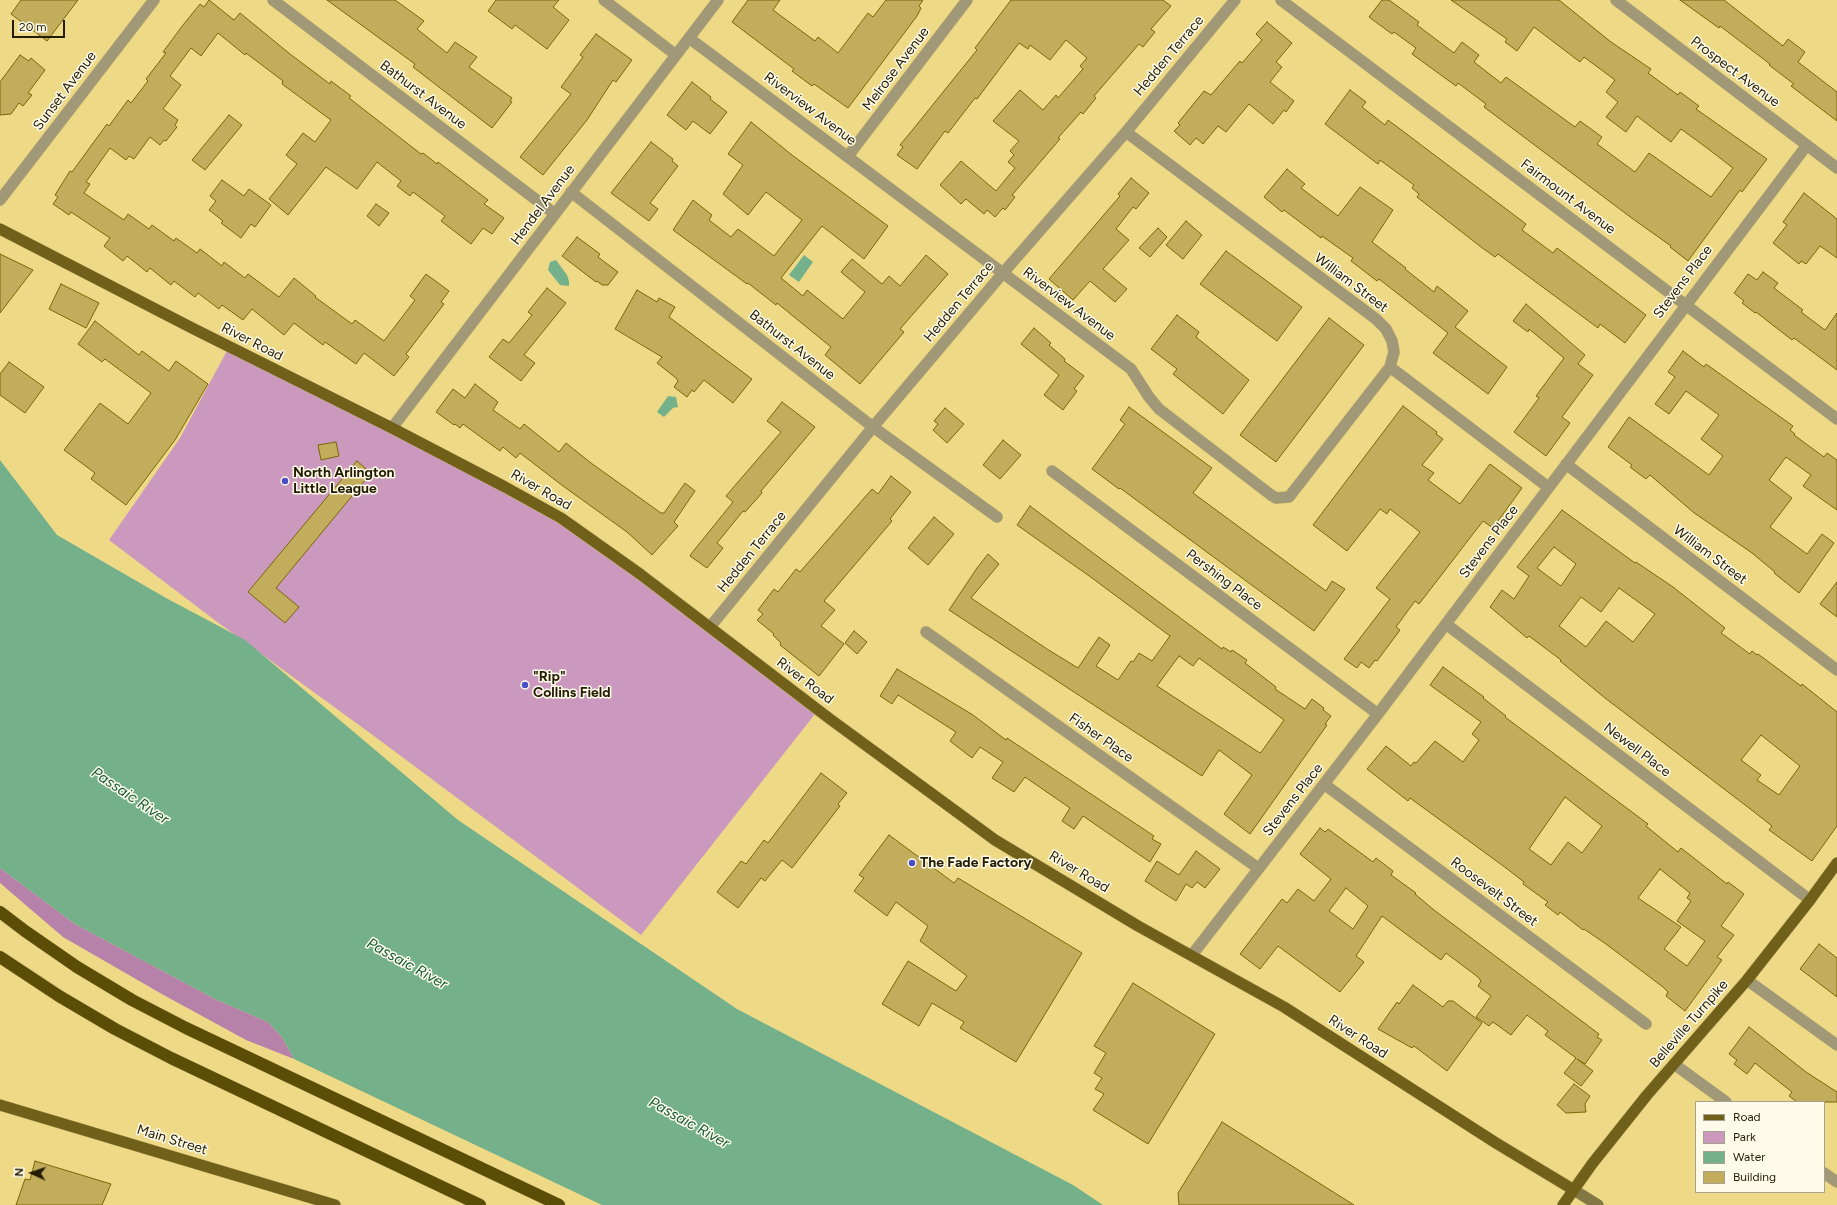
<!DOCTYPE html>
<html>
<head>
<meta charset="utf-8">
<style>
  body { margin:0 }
  #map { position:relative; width:1837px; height:1205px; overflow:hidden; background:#eed987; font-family:Figtree,sans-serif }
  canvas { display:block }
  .legend { position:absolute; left:1695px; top:1101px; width:130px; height:92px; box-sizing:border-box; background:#fefbeb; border:1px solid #a7a28d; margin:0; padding:5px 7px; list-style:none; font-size:12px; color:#241c00 }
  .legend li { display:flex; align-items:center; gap:8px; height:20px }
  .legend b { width:20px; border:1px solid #a7a28d }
  .north { position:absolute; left:12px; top:1153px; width:40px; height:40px; -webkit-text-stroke:3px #fefbeb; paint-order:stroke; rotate:273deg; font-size:11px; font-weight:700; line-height:16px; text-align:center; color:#241c00 }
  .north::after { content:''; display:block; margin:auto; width:14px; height:18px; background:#241c00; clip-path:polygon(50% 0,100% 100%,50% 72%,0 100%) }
  .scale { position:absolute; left:12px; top:20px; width:53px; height:18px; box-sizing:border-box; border:2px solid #241c00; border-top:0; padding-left:5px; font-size:12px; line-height:14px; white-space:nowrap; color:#241c00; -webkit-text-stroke:3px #fefbeb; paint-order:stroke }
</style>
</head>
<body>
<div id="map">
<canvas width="1837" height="1205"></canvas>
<ul class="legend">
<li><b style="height:5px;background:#70601a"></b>Road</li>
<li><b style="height:11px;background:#cb99be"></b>Park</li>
<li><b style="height:11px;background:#74b18b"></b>Water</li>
<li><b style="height:11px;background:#c1ad5b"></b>Building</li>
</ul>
<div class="north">N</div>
<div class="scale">20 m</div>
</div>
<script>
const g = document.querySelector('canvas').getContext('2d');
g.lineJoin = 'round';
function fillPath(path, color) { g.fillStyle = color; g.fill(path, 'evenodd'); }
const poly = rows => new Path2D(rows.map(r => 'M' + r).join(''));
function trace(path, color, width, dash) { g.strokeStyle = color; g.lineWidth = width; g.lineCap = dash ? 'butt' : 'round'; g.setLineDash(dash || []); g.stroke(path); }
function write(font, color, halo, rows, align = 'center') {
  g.font = font + ' Figtree,sans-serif'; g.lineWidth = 3; g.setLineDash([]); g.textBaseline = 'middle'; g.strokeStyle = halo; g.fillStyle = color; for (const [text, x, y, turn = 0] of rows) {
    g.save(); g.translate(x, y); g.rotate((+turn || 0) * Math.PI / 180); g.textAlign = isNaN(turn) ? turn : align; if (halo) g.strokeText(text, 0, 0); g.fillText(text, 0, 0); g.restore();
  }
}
const green = poly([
  [229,347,561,518,819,709,641,935,374,736,216,621,109,540,180,438]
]);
const forest = poly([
  [0,868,75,924,215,999,268,1022,282,1037,294,1059,246,1040,160,993,63,937,0,883]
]);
const water = poly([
  [804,255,813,262,799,282,789,275],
  [556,260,567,275,569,281,569,286,560,285,548,270,550,262],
  [668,396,676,397,678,407,673,408,664,417,657,412],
  [0,460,57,535,166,598,245,640,458,820,737,1009,1073,1185,1103,1205,602,1205,294,1059,282,1037,268,1022,215,999,75,924,0,868]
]);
const building = poly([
  [21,0,78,0,47,41,11,14,21,0],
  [209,0,234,20,240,13,290,54,330,84,331,81,351,96,349,98,421,154,423,153,437,164,438,162,488,200,484,204,504,218,492,234,483,228,471,244,441,221,445,216,413,192,410,196,397,186,401,181,377,162,357,189,326,167,288,215,269,199,297,164,286,155,303,133,315,142,331,120,282,84,283,81,246,53,245,55,218,33,201,56,191,48,170,76,181,85,163,109,178,120,175,125,177,127,166,141,164,140,160,145,150,137,134,159,129,156,126,160,110,148,86,182,90,184,84,193,124,220,128,214,149,229,152,225,174,241,176,238,197,253,200,249,222,266,224,262,245,278,248,274,279,297,294,278,316,296,315,297,352,324,355,320,384,341,415,300,410,296,426,274,449,291,441,302,444,304,406,354,409,357,394,376,364,353,356,364,325,342,323,345,294,323,284,335,252,309,243,320,222,305,219,309,198,293,195,297,174,281,171,285,150,268,147,272,127,256,123,261,104,246,110,238,71,212,69,215,53,204,58,197,55,195,70,171,72,172,107,124,109,126,128,100,131,103,148,81,146,79,166,53,163,52,183,25,200,4,204,7,209,0],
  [327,0,395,0,424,21,417,29,447,53,455,42,477,57,469,67,512,98,510,101,512,102,492,128,413,67,415,64,327,0],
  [496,0,559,0,553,7,569,20,547,49,515,25,512,29,488,11,496,0],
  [748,0,780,0,773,10,815,41,818,37,838,53,868,13,873,17,886,0,923,0,919,6,921,8,917,16,848,108,814,84,812,86,792,71,794,69,732,22,748,0],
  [1011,0,1163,0,1171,6,1151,29,1155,32,1143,47,1139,44,1094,96,1096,98,1083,114,1081,112,1058,138,1060,139,1012,195,1015,197,1005,210,1003,208,995,217,987,210,984,214,966,199,961,204,940,185,961,161,996,191,1015,168,1008,162,1014,155,1010,151,1019,141,993,121,1020,90,1043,110,1056,95,1058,98,1083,69,1080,66,1087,58,1066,40,1050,60,1030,45,1028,49,1019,43,977,99,975,98,948,133,945,131,917,169,897,155,903,147,900,145,910,133,977,50,975,48,1011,0],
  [1382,0,1389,0,1419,22,1417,25,1454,53,1462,42,1479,55,1474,62,1501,83,1506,77,1575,127,1580,121,1602,137,1597,144,1635,172,1649,153,1711,197,1733,168,1707,148,1681,129,1671,142,1637,116,1626,132,1606,117,1618,102,1606,92,1615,80,1584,57,1580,62,1534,27,1517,51,1505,42,1507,39,1451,0,1559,0,1611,42,1651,69,1648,73,1678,95,1680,92,1699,106,1696,109,1767,159,1742,192,1740,190,1688,261,1670,247,1671,246,1633,219,1484,107,1486,104,1458,83,1456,86,1412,54,1416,48,1394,32,1392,34,1369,17,1382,0],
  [1680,0,1724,0,1783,46,1788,39,1805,52,1798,62,1837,92,1837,121,1791,86,1794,84,1769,65,1770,64,1720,26,1719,28,1680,0],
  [1267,22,1292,43,1276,62,1282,67,1270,82,1294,101,1286,112,1284,110,1273,124,1249,104,1226,132,1218,126,1203,144,1196,138,1190,145,1174,131,1180,125,1178,123,1204,91,1211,95,1240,61,1242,63,1262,40,1256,34,1267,22],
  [596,34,632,60,616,82,613,80,587,120,543,175,520,157,571,94,561,87,583,57,580,55,596,34],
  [20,55,29,61,31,58,45,70,28,93,32,95,23,106,19,103,11,114,0,115,0,82,20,55],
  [692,82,711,97,710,99,727,112,710,134,693,121,686,130,667,115,692,82],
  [1350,90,1366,102,1362,107,1385,125,1388,120,1526,224,1522,230,1553,253,1557,248,1646,315,1625,343,1600,324,1598,328,1498,254,1495,257,1481,247,1417,197,1419,194,1412,188,1414,185,1380,160,1378,164,1325,124,1350,90],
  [229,115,242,125,205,170,192,160,229,115],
  [751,122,792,155,888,226,864,259,822,226,781,278,803,296,807,290,843,319,865,292,841,272,852,259,882,284,889,276,900,286,926,255,948,274,900,329,904,332,860,384,825,355,831,347,777,303,776,305,748,283,747,284,673,230,693,200,712,215,709,220,731,237,738,229,774,256,802,220,766,192,748,215,723,194,743,165,728,154,751,122],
  [651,142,673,159,672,161,678,166,650,203,658,209,649,221,611,193,651,142],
  [1287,169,1305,184,1301,188,1338,216,1360,187,1393,210,1372,242,1406,268,1405,269,1434,292,1437,286,1468,311,1455,327,1507,367,1488,394,1433,353,1448,333,1379,279,1377,281,1351,261,1353,258,1322,236,1321,238,1284,210,1282,212,1264,197,1287,169],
  [1131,178,1149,193,1136,209,1133,207,1116,229,1129,240,1103,269,1127,289,1115,302,1090,281,1073,300,1049,279,1120,196,1118,194,1131,178],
  [222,180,244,196,249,189,271,205,255,227,251,224,241,238,221,223,223,221,209,210,216,201,210,196,222,180],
  [1804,193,1837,219,1837,258,1820,246,1806,264,1801,261,1799,264,1773,243,1787,225,1783,222,1804,193],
  [376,204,389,213,379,226,367,216,376,204],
  [1186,221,1202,235,1183,259,1166,245,1186,221],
  [1158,228,1167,237,1150,257,1139,248,1158,228],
  [577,237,600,254,598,257,618,272,608,285,602,285,597,281,596,282,562,256,577,237],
  [1226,251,1302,307,1277,341,1200,284,1226,251],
  [0,254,33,270,0,313,0,254],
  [1763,272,1778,283,1774,288,1803,310,1801,312,1825,330,1837,313,1837,370,1794,338,1792,340,1756,312,1755,313,1742,303,1744,301,1734,293,1748,274,1757,280,1763,272],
  [61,284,99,303,86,328,49,309,61,284],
  [547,288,566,303,524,355,535,363,521,381,489,357,503,339,509,343,532,315,528,312,547,288],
  [637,290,657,302,659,298,675,307,669,317,752,379,733,403,704,380,694,392,692,390,687,397,674,387,678,381,676,378,657,363,662,357,615,329,637,290],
  [1526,304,1585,355,1578,364,1593,375,1562,417,1570,423,1546,456,1514,432,1539,398,1536,396,1564,358,1529,329,1528,332,1513,321,1526,304],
  [1177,315,1199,332,1196,337,1249,380,1223,414,1173,374,1177,369,1151,349,1177,315],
  [1329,318,1364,345,1276,462,1240,435,1329,318],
  [95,321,139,355,142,351,169,371,176,361,208,384,175,440,126,505,91,479,95,473,64,450,100,403,128,424,151,393,105,359,102,362,78,344,95,321],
  [1034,328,1051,343,1049,345,1065,359,1064,361,1084,376,1074,389,1077,391,1063,410,1044,395,1059,375,1021,344,1034,328],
  [1683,351,1704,367,1706,364,1793,426,1790,430,1795,434,1794,435,1824,457,1827,453,1837,460,1837,510,1803,486,1811,475,1786,457,1769,480,1792,498,1770,527,1807,554,1822,534,1834,543,1799,593,1774,573,1775,572,1752,553,1693,512,1650,475,1646,479,1630,467,1632,465,1608,447,1629,417,1709,475,1723,456,1701,439,1719,415,1686,391,1669,414,1655,404,1675,377,1668,372,1683,351],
  [9,362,44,387,25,413,0,395,0,374,9,362],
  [475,384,498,402,493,410,520,429,524,424,559,452,566,443,591,463,661,513,664,513,685,483,695,491,674,522,678,526,652,555,627,532,563,486,520,453,516,458,503,447,500,451,463,424,460,428,455,424,454,425,436,412,453,389,465,398,475,384],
  [782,402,815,427,761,491,762,493,745,512,743,511,717,543,723,548,707,568,690,556,691,554,733,502,726,496,781,432,767,421,782,402],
  [1403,406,1437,432,1436,434,1443,439,1422,465,1434,473,1428,480,1460,504,1490,464,1522,488,1493,528,1483,521,1419,604,1415,601,1396,627,1400,630,1377,661,1375,660,1369,668,1361,662,1357,668,1344,659,1390,599,1376,588,1420,532,1390,509,1387,514,1380,509,1347,551,1313,525,1403,406],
  [1129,407,1212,468,1193,493,1326,591,1332,581,1345,589,1314,631,1120,488,1119,489,1092,469,1125,424,1120,420,1129,407],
  [945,408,964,424,947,443,933,430,938,424,934,421,945,408],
  [1003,440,1021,455,1000,479,983,465,1003,440],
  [336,442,339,456,321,460,318,445,336,442],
  [357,461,371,473,276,588,299,607,285,623,248,592,357,461],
  [891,476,911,492,890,519,892,521,824,601,835,610,821,626,844,644,819,676,780,645,781,643,773,635,774,634,757,620,763,614,758,610,774,589,778,592,796,569,800,572,872,489,878,494,891,476],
  [1030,506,1222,649,1223,647,1231,652,1232,650,1247,660,1245,663,1276,687,1275,689,1305,709,1312,699,1324,708,1323,710,1331,716,1325,724,1327,725,1250,834,1224,814,1252,775,1219,750,1202,776,949,610,977,568,988,554,999,564,971,598,1047,649,1078,668,1099,637,1110,645,1096,666,1118,680,1131,661,1133,662,1139,653,1152,661,1170,636,1092,578,1017,525,1030,506],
  [1179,656,1193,666,1199,658,1284,720,1262,751,1260,753,1157,686,1179,656],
  [1562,510,1635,563,1636,562,1673,587,1725,628,1721,633,1750,654,1752,651,1757,655,1758,654,1801,686,1802,684,1837,712,1837,826,1812,861,1769,830,1772,826,1749,808,1605,698,1560,661,1561,660,1529,636,1527,638,1490,607,1502,590,1514,599,1529,576,1517,567,1562,510],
  [1554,547,1576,564,1561,586,1537,568,1554,547],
  [1619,588,1655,614,1633,642,1606,621,1586,647,1559,626,1581,597,1601,612,1619,588],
  [1761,735,1800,766,1779,795,1757,780,1761,775,1741,760,1761,735],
  [934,517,954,534,928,565,908,548,934,517],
  [1837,582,1837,617,1820,604,1837,582],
  [854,631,867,642,857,654,845,643,854,631],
  [1443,667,1484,697,1483,698,1506,716,1505,717,1648,824,1646,826,1678,852,1681,848,1727,884,1728,882,1744,894,1721,926,1734,935,1717,957,1722,960,1685,1011,1666,996,1668,992,1663,987,1606,944,1584,929,1583,930,1560,912,1558,915,1545,905,1548,902,1523,884,1524,882,1506,868,1410,798,1408,801,1367,769,1386,746,1411,766,1414,762,1416,763,1435,741,1463,762,1479,740,1472,734,1481,722,1430,685,1443,667],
  [1565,797,1602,826,1582,853,1568,842,1551,865,1529,849,1565,797],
  [1660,869,1690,893,1687,898,1691,901,1677,921,1705,941,1687,966,1664,949,1681,927,1638,898,1660,869],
  [897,669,973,715,1006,740,1007,738,1154,836,1152,839,1161,844,1150,862,1083,816,1074,829,1062,821,1070,808,1025,777,1014,792,992,778,1003,762,980,747,972,758,950,741,956,732,898,695,892,704,880,696,897,669],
  [821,773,847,793,838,804,840,806,792,868,782,860,765,881,761,878,738,908,717,892,741,861,746,864,764,840,768,843,821,773],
  [1320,828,1325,832,1328,829,1373,862,1376,858,1393,871,1391,875,1416,893,1415,894,1434,910,1599,1034,1597,1037,1602,1040,1585,1064,1577,1059,1593,1071,1581,1086,1564,1073,1576,1058,1545,1035,1548,1031,1527,1015,1511,1035,1493,1022,1489,1026,1476,1017,1491,996,1478,986,1481,981,1478,977,1446,953,1441,960,1382,916,1356,956,1364,962,1340,992,1278,946,1260,969,1240,954,1282,899,1287,903,1298,889,1314,901,1331,879,1300,854,1320,828],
  [1346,888,1368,906,1353,929,1329,911,1346,888],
  [889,835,954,883,958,878,1082,953,1016,1062,960,1028,964,1022,932,1003,919,1026,882,1004,908,961,956,991,967,976,920,941,928,926,896,902,887,916,854,891,864,878,859,875,889,835],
  [1196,851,1220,869,1205,888,1197,882,1192,888,1186,884,1176,901,1145,881,1157,861,1179,875,1196,851],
  [1819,944,1837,958,1837,997,1800,969,1819,944],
  [1133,983,1215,1034,1148,1144,1093,1110,1104,1094,1095,1089,1102,1078,1094,1073,1106,1053,1094,1046,1133,983],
  [1413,985,1443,1007,1448,1001,1453,1001,1482,1023,1447,1071,1414,1046,1412,1048,1378,1029,1397,1002,1399,1004,1413,985],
  [1749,1027,1806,1072,1837,1092,1837,1102,1797,1102,1789,1096,1792,1092,1755,1063,1747,1074,1734,1064,1737,1060,1729,1054,1749,1027],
  [1574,1084,1590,1096,1585,1104,1586,1112,1566,1113,1557,1105,1574,1084],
  [1222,1122,1354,1205,1179,1205,1178,1193,1222,1122],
  [35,1161,111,1184,102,1205,16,1205,25,1179,30,1180,35,1161]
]);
const minor = poly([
  [273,0,555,214],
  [604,0,676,55],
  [1281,0,1837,419],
  [1616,0,1837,168],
  [689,38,1131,369,1149,397,1159,409,1271,495,1276,498,1289,497,1390,367,1394,352,1392,341,1386,329,1376,319,1126,132],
  [848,156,967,0],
  [571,192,873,427,997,517],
  [0,200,154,0],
  [1390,367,1548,487],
  [392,428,718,0],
  [1566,464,1837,670],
  [1052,471,1378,714],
  [1446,624,1810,900],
  [710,627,873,427,1003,273,1126,132,1235,0],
  [926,632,1258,868],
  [1324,784,1646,1024],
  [1192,955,1378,714,1807,145],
  [1747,980,1837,1045],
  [1674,1064,1726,1102],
  [1824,1173,1837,1182]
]);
const secondary = poly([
  [1574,1190,1598,1205]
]);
const primary = poly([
  [0,229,194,329,392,428,505,487,561,518,640,574,830,719,995,840,1138,926,1284,1007,1496,1143,1574,1190],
  [0,1105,335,1205],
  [1563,1205,1592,1164,1647,1095,1747,980,1810,900,1837,863]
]);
const motorway = poly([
  [0,912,25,931,77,967,132,1000,186,1028,559,1205],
  [0,957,59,996,115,1029,171,1058,480,1205]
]);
const markers = [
  [285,481,4,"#4b4fc5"],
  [525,685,4,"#4b4fc5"],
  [912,863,4,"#4b4fc5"]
];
const streetNames = [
  ["Hedden Terrace",1169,56,-50],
  ["Melrose Avenue",896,69,-53],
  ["Prospect Avenue",1735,72,37],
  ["Sunset Avenue",65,91,-53],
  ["Bathurst Avenue",423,95,37],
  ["Riverview Avenue",810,109,37],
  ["Fairmount Avenue",1568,197,37],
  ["Hendel Avenue",543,205,-53],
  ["Stevens Place",1683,282,-53],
  ["William Street",1351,283,37],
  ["Hedden Terrace",959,302,-50],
  ["Riverview Avenue",1069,304,37],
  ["River Road",252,342,27],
  ["Bathurst Avenue",792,345,38],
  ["River Road",541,490,30],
  ["Stevens Place",1489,542,-53],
  ["Hedden Terrace",752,552,-51],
  ["William Street",1710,555,37],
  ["Pershing Place",1224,580,37],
  ["River Road",805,681,37],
  ["Fisher Place",1101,738,35],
  ["Newell Place",1637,750,37],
  ["Stevens Place",1293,800,-52],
  ["River Road",1079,872,31],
  ["Roosevelt Street",1494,892,37],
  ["Belleville Turnpike",1689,1024,-49],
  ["River Road",1358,1037,33],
  ["Main Street",172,1140,17]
];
const poiNames = [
  ["North Arlington",293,473],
  ["Little League",293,489],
  ["\"Rip\"",533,677],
  ["Collins Field",533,693],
  ["The Fade Factory",920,863]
];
const waterNames = [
  ["Passaic River",130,796,34],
  ["Passaic River",407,964,29],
  ["Passaic River",689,1123,29]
];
fillPath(green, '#cb99be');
fillPath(forest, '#b782aa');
fillPath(water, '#74b18b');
fillPath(building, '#c1ad5b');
trace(building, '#7a6704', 1);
trace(minor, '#cab76f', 12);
trace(secondary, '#cab76f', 12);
trace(primary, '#cab76f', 12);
trace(motorway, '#cab76f', 13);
trace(minor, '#a09877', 11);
trace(secondary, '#847845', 11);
trace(primary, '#70601a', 11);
trace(motorway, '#5b4d06', 12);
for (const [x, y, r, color] of markers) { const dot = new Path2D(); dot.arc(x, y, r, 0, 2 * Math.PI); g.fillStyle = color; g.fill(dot); trace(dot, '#fefbeb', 1.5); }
write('14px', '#241c00', '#fefbeb', streetNames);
write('bold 14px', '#241c00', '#fefbeb', poiNames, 'left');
write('italic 15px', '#165d39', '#fefbeb', waterNames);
</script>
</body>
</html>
